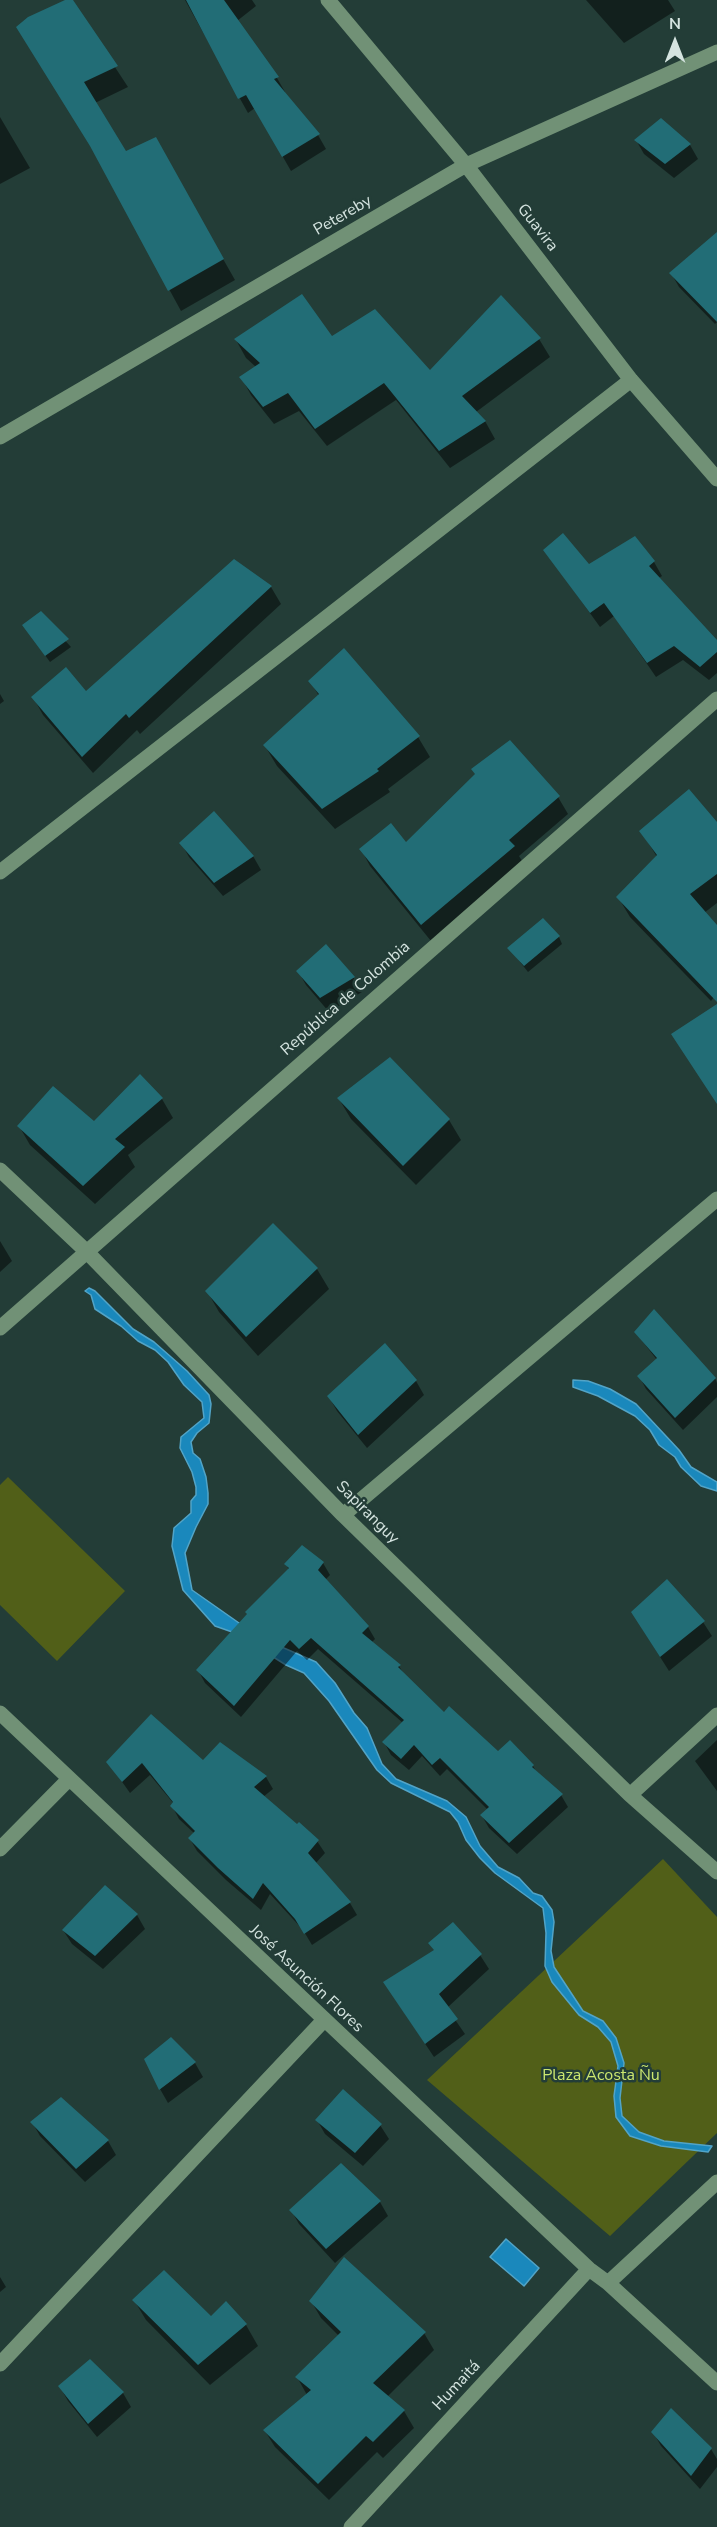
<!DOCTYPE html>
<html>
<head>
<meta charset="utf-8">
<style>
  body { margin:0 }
  #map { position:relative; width:717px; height:2527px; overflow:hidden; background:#233d37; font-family:"Nunito Sans",sans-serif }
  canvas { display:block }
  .north { position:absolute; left:645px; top:12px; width:60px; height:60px; -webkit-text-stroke:4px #233d37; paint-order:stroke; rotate:0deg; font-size:16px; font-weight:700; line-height:24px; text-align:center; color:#d5e4e0 }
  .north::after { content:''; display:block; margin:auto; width:21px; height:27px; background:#d5e4e0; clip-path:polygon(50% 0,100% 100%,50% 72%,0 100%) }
</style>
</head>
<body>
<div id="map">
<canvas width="717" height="2527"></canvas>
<div class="north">N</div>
</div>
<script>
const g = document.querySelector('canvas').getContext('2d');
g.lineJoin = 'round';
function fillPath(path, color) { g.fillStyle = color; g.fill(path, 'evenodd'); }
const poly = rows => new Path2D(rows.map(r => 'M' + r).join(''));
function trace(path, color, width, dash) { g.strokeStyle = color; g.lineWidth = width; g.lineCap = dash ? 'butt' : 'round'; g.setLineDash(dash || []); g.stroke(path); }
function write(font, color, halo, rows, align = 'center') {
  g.font = font + ' "Nunito Sans",sans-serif'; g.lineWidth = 5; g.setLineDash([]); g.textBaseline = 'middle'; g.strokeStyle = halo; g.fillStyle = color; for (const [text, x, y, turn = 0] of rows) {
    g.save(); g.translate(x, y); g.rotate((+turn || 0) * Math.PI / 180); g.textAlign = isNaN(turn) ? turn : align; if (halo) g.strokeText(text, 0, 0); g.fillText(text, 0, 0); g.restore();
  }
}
const green = poly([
  [8,1477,125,1591,57,1661,0,1605,0,1485],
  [663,1859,717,1917,717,2133,610,2236,427,2080]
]);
const water = poly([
  [89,1288,95,1291,133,1329,154,1342,187,1371,209,1395,211,1404,209,1423,197,1433,191,1442,193,1453,200,1459,206,1477,208,1493,208,1504,196,1527,185,1553,192,1590,239,1623,253,1629,261,1638,316,1662,335,1683,354,1713,367,1728,382,1764,396,1779,447,1801,466,1817,480,1846,498,1867,519,1878,533,1893,542,1896,552,1910,554,1922,551,1951,554,1967,583,2011,603,2021,616,2038,624,2063,620,2098,622,2116,639,2132,664,2141,712,2146,708,2152,661,2146,630,2136,616,2117,614,2096,618,2066,611,2042,598,2027,579,2015,552,1982,545,1966,546,1933,543,1908,495,1873,480,1858,466,1840,458,1822,450,1812,391,1783,377,1770,329,1701,304,1673,286,1665,235,1633,215,1626,183,1590,172,1546,174,1528,191,1513,191,1501,196,1495,196,1487,192,1472,180,1448,181,1437,204,1418,202,1402,184,1385,168,1362,155,1350,138,1341,121,1326,95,1309,91,1295,85,1291,89,1288],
  [573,1380,588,1381,610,1389,636,1404,679,1450,691,1467,717,1482,717,1491,701,1486,681,1467,675,1457,659,1445,650,1430,635,1416,598,1396,573,1387,573,1380],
  [506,2239,539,2268,524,2286,490,2257,506,2239]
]);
const shadow = poly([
  [69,0,71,0,128,87,95,103,126,152,155,139,235,280,181,311,97,157],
  [185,0,252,0,256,6,237,21,277,78,285,92,283,93,318,135,326,149,291,171,255,108,248,113],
  [586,0,668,0,675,11,624,43],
  [0,117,30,168,0,184],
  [661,120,690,145,698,159,674,178,644,154,636,140],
  [717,236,717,322,715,324,679,287,671,273],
  [332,338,430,372,539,339,550,357,476,412,485,421,495,439,450,468,396,400,327,446,299,411,274,424,251,395,241,377,256,367,246,358,236,340],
  [545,551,589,566,654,562,662,576,659,578,717,642,717,673,709,680,683,660,656,677,614,616,600,627],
  [234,561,271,587,281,604,140,734,137,730,93,773,43,715,33,697,86,693],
  [40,613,71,647,50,662,28,632],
  [310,681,418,737,430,757,388,789,390,792,335,829,277,766,265,746,319,696],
  [0,694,4,701,0,704],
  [510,742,558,797,568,814,519,856,524,864,431,941,370,866,361,849,405,844],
  [717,825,717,903,704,913,717,927,717,993,711,1001,630,917,618,897,657,857,641,831],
  [181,843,253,856,261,870,223,896,189,857],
  [559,937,562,944,528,972,509,948],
  [298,971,354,978,362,992,329,1012,306,985],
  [140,1076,162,1099,173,1118,128,1155,135,1167,95,1204,30,1145,19,1126,94,1123],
  [339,1099,449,1120,461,1140,416,1185,351,1119],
  [0,1241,12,1261,0,1272],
  [317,1269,329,1289,258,1356,219,1312,207,1291],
  [636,1333,715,1378,717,1383,717,1397,683,1430,646,1389,639,1376,657,1360],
  [416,1381,424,1395,367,1448,337,1411,329,1397],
  [323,1563,330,1575,325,1580,368,1627,375,1639,371,1643,399,1666,405,1676,444,1714,498,1753,510,1742,533,1766,538,1775,561,1795,568,1807,517,1854,489,1828,482,1816,488,1810,447,1769,440,1776,422,1756,409,1770,391,1755,384,1742,403,1723,318,1649,307,1660,297,1651,241,1717,205,1683,198,1670,289,1570,286,1564],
  [667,1581,703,1622,712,1636,669,1671,641,1627],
  [717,1740,717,1791,695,1761],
  [220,1744,266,1777,273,1789,263,1797,317,1841,325,1853,315,1864,350,1903,357,1915,312,1945,303,1930,270,1894,261,1910,226,1880,197,1851,190,1839,195,1834,179,1819,172,1806,174,1804,150,1775,130,1793,108,1762,203,1762],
  [137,1915,145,1929,103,1969,72,1944,63,1930],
  [480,1955,489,1969,447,2008,465,2034,434,2057,393,1996],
  [195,2063,203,2077,168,2103,160,2089],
  [317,2120,380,2125,389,2139,363,2166,325,2134],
  [32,2122,108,2141,116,2155,85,2182,40,2136],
  [341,2165,380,2202,388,2216,335,2263,299,2224,291,2210],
  [0,2277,6,2287,0,2292],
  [134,2300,211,2318,226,2303,246,2325,258,2346,210,2385,146,2320],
  [311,2301,424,2333,434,2350,387,2397,404,2411,414,2428,383,2458,377,2452,329,2500,275,2447,265,2431,307,2395,297,2377,339,2336,321,2318],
  [90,2361,123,2393,131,2407,97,2437,68,2401,60,2387],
  [653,2432,711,2449,717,2459,717,2467,700,2489,661,2446]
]);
const building = poly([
  [65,0,73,0,118,66,84,82,126,151,156,137,224,259,168,291,90,146,16,27,28,17],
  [186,0,224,0,279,77,274,79,320,134,282,157,246,95,238,99],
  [661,118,691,144,665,164,634,140],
  [717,232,717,322,669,273],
  [302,294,332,336,375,309,430,370,501,295,541,338,462,396,486,421,439,451,384,383,315,429,288,393,263,407,239,377,260,363,234,339],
  [563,533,589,564,635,536,655,561,649,566,717,640,717,652,700,667,674,646,647,663,604,603,590,613,543,550],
  [234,559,272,586,129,718,126,714,82,757,31,697,66,667,86,691],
  [41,611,69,639,45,656,22,625],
  [344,648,420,736,377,769,379,771,322,809,263,745,319,694,308,681],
  [510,740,560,796,509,840,515,846,421,925,359,849,391,823,406,842,475,774,471,769],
  [689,789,717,822,717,874,690,894,717,925,717,1002,616,897,657,855,639,831],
  [214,811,254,856,214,883,179,843],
  [543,918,560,936,524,966,507,948],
  [326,944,355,977,320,998,296,971],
  [717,1004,717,1104,671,1034],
  [390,1057,450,1119,403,1166,337,1098],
  [140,1074,163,1098,115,1139,125,1147,83,1186,17,1126,53,1086,94,1121],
  [273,1223,318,1268,246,1337,205,1291],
  [654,1309,716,1378,675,1418,637,1376,657,1358,634,1332],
  [385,1343,417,1380,358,1435,327,1396],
  [302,1545,324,1562,318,1570,369,1626,362,1633,401,1665,398,1667,444,1712,449,1706,498,1751,510,1740,534,1765,532,1767,563,1794,509,1843,480,1815,489,1807,440,1758,432,1765,414,1745,401,1759,382,1742,404,1720,311,1638,299,1649,290,1640,234,1706,196,1670,247,1614,245,1612,289,1568,284,1564],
  [667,1579,705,1621,660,1657,631,1612],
  [151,1714,203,1760,220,1742,267,1776,254,1787,297,1824,299,1822,319,1840,308,1853,351,1902,304,1934,295,1919,263,1883,253,1899,218,1868,188,1838,195,1831,170,1806,173,1802,142,1763,122,1782,106,1762],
  [105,1885,138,1914,95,1956,62,1930],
  [453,1922,482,1954,439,1994,458,2019,425,2044,383,1982,434,1950,428,1943],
  [171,2037,196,2062,159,2090,144,2059],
  [343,2089,382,2124,355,2153,315,2120],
  [61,2097,109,2140,76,2169,30,2122],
  [341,2163,381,2201,326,2249,289,2210],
  [344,2257,426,2332,373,2383,405,2410,373,2442,366,2436,318,2484,263,2430,311,2390,295,2377,341,2332,309,2301],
  [164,2270,211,2316,226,2301,247,2324,198,2365,132,2300],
  [90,2359,124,2392,88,2424,58,2386],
  [671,2408,712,2448,691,2476,651,2432]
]);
const minor = poly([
  [328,0,466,165,631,380,717,479],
  [0,437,466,165,717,52],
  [0,872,631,380],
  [0,1170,86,1251,343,1515,630,1795,717,1872],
  [0,1328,717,699],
  [343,1515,717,1199],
  [0,1713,589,2269,608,2283,717,2383],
  [630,1795,717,1715],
  [0,1849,69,1779],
  [608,2283,717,2182],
  [0,2364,324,2020],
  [351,2527,589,2269]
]);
const streetNames = [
  ["Petereby",343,216,-30],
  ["Guavira",537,228,52],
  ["República de Colombia",346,999,-41],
  ["Sapiranguy",367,1513,45],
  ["José Asunción Flores",306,1979,43],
  ["Humaitá",457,2386,-47]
];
const parkNames = [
  ["Plaza Acosta Ñu",601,2076]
];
fillPath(green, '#515f18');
fillPath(water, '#1a88bc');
trace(water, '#52a4c7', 1.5);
fillPath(shadow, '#0007');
fillPath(building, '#226d76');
trace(minor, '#719176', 15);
write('16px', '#d5e4e0', '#233d37', streetNames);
write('16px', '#cce76f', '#233d37', parkNames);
</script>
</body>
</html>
